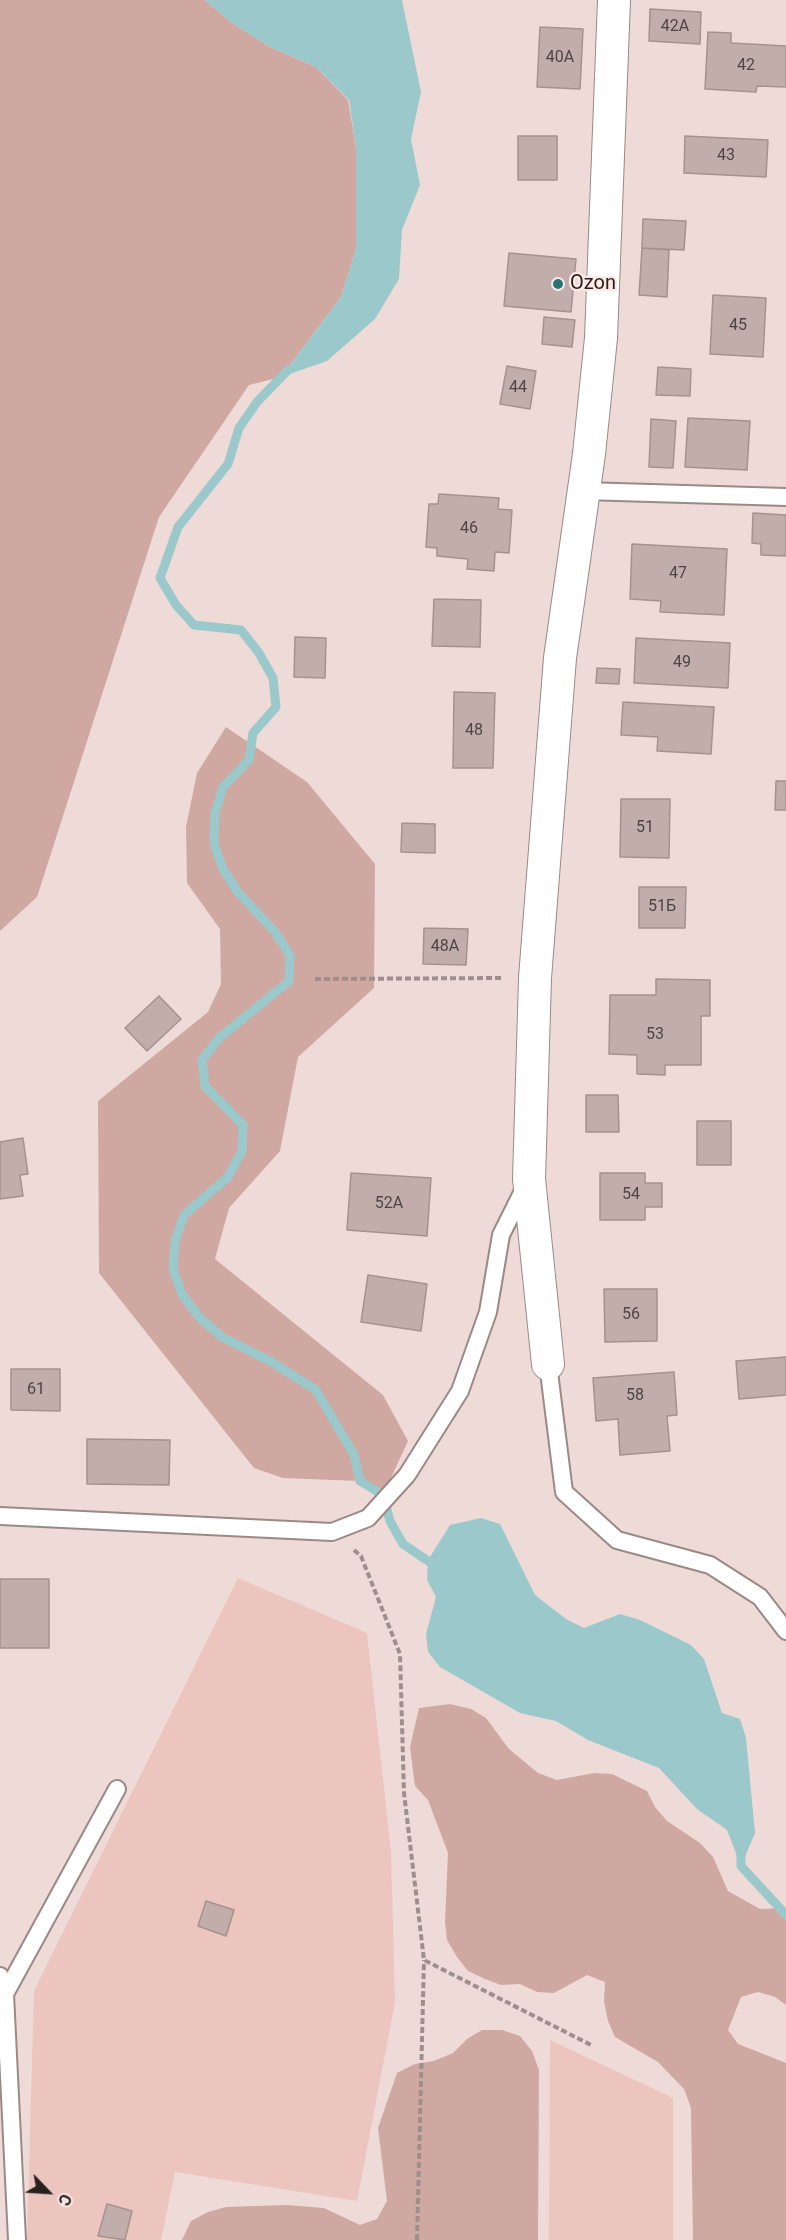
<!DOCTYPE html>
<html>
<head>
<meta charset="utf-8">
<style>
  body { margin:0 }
  #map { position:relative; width:786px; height:2240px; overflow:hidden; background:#eedbd8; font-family:Roboto,sans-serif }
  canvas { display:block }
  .north { position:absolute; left:18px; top:2162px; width:60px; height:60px; -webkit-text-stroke:4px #fce8e5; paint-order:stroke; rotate:115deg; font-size:16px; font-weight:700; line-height:24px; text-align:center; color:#27201f }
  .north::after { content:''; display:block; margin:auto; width:21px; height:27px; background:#27201f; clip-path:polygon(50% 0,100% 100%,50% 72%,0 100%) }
</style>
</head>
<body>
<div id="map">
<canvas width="786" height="2240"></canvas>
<div class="north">С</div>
</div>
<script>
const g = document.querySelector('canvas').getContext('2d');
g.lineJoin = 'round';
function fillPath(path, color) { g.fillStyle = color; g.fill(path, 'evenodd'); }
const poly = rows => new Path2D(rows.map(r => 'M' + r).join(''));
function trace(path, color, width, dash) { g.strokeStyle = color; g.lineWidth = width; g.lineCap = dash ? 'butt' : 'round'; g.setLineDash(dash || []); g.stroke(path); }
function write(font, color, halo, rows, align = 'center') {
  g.font = font + ' Roboto,sans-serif'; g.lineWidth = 4.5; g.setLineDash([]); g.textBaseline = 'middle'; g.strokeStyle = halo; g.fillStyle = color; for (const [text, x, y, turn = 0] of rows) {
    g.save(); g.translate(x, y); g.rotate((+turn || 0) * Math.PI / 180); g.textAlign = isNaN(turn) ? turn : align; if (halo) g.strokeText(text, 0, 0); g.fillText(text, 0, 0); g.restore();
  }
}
const green = poly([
  [238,1578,367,1633,391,1852,395,2002,357,2201,175,2172,161,2240,27,2240,34,1991],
  [550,2040,673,2098,673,2240,549,2240]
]);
const forest = poly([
  [0,0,205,0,232,23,270,47,316,67,348,100,356,147,356,249,341,297,281,377,249,385,159,517,37,897,0,931],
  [226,727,307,782,375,864,374,988,298,1057,280,1151,229,1208,215,1259,383,1395,408,1441,383,1495,360,1481,283,1478,254,1468,99,1273,98,1101,208,1012,221,984,220,929,187,883,186,827,197,773],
  [450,1704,471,1709,486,1718,509,1749,538,1773,557,1780,594,1773,612,1774,647,1791,655,1807,667,1821,700,1843,713,1857,728,1891,760,1909,786,1908,786,2005,775,1997,758,1992,741,1997,728,2030,738,2044,786,2063,786,2240,693,2240,691,2108,684,2089,658,2062,615,2037,608,2021,604,2001,605,1982,587,1975,554,1993,537,1992,520,1984,501,1985,485,1979,468,1971,457,1957,447,1940,445,1922,448,1853,428,1800,415,1786,410,1747,419,1708],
  [482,2030,502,2030,520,2036,532,2051,539,2070,538,2240,182,2240,191,2221,208,2212,226,2207,286,2205,324,2208,360,2225,377,2219,387,2201,378,2128,397,2073,415,2064,434,2061,453,2053,467,2039]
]);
const water = poly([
  [205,0,402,0,421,92,411,139,420,185,402,230,399,279,375,319,327,361,281,377,341,297,356,249,356,147,349,100,316,67,270,47,232,23],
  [481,1518,500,1524,535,1595,566,1619,584,1628,620,1614,640,1620,691,1645,704,1659,722,1713,740,1719,746,1738,755,1833,741,1866,727,1830,697,1809,659,1768,588,1740,556,1721,520,1713,440,1667,428,1652,426,1634,436,1597,427,1580,428,1560,450,1525]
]);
const stream = poly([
  [288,370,257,402,239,428,228,464,178,527,160,578,176,605,194,625,241,630,259,653,273,678,276,707,253,733,249,760,223,787,215,813,214,844,223,869,237,891,275,932,290,955,289,981,219,1038,202,1060,205,1086,243,1125,242,1151,228,1177,184,1215,175,1241,173,1269,182,1294,199,1317,222,1337,270,1361,316,1390,354,1455,360,1481,383,1495,390,1521,403,1544,437,1567],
  [741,1854,741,1866,786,1915]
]);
const building = poly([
  [650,9,701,12,700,44,649,41,650,9],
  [540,27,583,29,580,89,537,87,540,27],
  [708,32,731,33,731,43,786,46,786,87,757,86,756,92,705,89,708,32],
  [518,136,557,136,557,180,518,180,518,136],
  [685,136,768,140,766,177,684,173,685,136],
  [643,219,686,221,684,250,642,248,643,219],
  [642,248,669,250,667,297,639,295,642,248],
  [509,253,576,259,571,312,504,306,509,253],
  [713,295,766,298,763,357,710,354,713,295],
  [544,317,575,320,572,347,542,344,544,317],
  [507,366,536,371,530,409,500,404,507,366],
  [658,367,691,369,690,396,656,395,658,367],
  [688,418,750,421,747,470,685,467,688,418],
  [651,419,676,421,673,468,649,467,651,419],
  [439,494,499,498,498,509,512,510,509,553,495,552,494,571,467,569,468,559,437,556,437,548,426,547,429,504,438,504,439,494],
  [753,513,786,515,786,556,761,555,761,544,752,543,753,513],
  [632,544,727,549,724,615,660,612,661,601,630,599,632,544],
  [434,599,481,600,480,647,432,646,434,599],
  [295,637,326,638,325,678,294,677,295,637],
  [636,638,730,643,728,688,634,683,636,638],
  [597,668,620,669,619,684,596,683,597,668],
  [454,692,495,693,493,768,453,768,454,692],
  [623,702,714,707,711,754,657,751,658,737,621,735,623,702],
  [776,781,786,781,786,810,775,810,776,781],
  [621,799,670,799,669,858,620,857,621,799],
  [402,823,435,824,435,853,401,852,402,823],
  [639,887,686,887,685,928,639,928,639,887],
  [424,928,468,929,466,965,423,964,424,928],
  [656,979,710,980,710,1016,701,1016,701,1065,665,1065,665,1075,637,1074,637,1055,609,1054,610,995,656,995,656,979],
  [159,996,181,1019,147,1051,125,1028,159,996],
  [586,1095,618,1095,619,1132,586,1132,586,1095],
  [697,1121,731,1121,731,1165,697,1165,697,1121],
  [23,1138,28,1174,20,1175,23,1196,0,1199,0,1142,23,1138],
  [351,1173,431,1178,427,1236,347,1230,351,1173],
  [600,1173,645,1173,645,1183,662,1183,662,1207,645,1207,645,1220,600,1220,600,1173],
  [368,1275,427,1284,421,1331,361,1322,368,1275],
  [604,1289,657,1289,657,1341,605,1342,604,1289],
  [786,1357,786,1395,739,1399,736,1361,786,1357],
  [11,1369,60,1369,60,1411,11,1410,11,1369],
  [674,1372,677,1415,667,1416,670,1451,620,1455,618,1419,596,1421,593,1378,674,1372],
  [87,1439,170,1440,169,1485,87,1484,87,1439],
  [0,1579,49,1579,49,1648,0,1648,0,1579],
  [206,1901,234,1910,226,1936,198,1926,206,1901],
  [107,2204,132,2211,125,2240,98,2236,107,2204]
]);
const path = poly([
  [315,979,504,978],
  [354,1550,361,1556,400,1654,404,1793,424,1960,593,2046],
  [417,2240,424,1960]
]);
const lane = poly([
  [583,491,786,497],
  [548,1364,564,1492,617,1540,710,1565,760,1597,786,1631],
  [0,1516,332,1532,368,1518,407,1475,460,1391,488,1312,501,1235,525,1187],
  [0,1976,5,1994,17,2240],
  [5,1994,117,1789]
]);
const street = poly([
  [548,1364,529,1179,535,978,560,658,589,454,601,338,614,0]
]);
const markers = [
  [558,284,6,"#2a7478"]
];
const numberNames = [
  ["42А",675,27],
  ["40А",560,58],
  ["42",746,66],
  ["43",726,156],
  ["45",738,326],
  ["44",518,388],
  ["46",469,529],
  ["47",678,574],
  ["49",682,663],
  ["48",474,731],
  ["51",645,828],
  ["51Б",662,907],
  ["48А",445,947],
  ["53",655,1035],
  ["54",631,1195],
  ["52А",389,1204],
  ["56",631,1315],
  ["61",36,1390],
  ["58",635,1396]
];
const poiNames = [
  ["Ozon",570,284]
];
fillPath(green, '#ebc5be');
fillPath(forest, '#cfa8a1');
fillPath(water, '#9bc8ca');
trace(stream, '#9bc8ca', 9);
fillPath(building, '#c1aeab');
trace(building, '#a4928f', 1.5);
trace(lane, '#9b8986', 20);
trace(street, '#9b8986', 34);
trace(path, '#9e8f8d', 4, [6, 3]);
trace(lane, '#fff', 16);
trace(street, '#fff', 32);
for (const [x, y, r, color] of markers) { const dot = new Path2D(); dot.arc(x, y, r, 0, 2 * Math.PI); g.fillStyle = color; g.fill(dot); trace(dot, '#fce8e5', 2); }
write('16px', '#4e4442', null, numberNames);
write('20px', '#27201f', '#fce8e5', poiNames, 'left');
</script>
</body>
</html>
